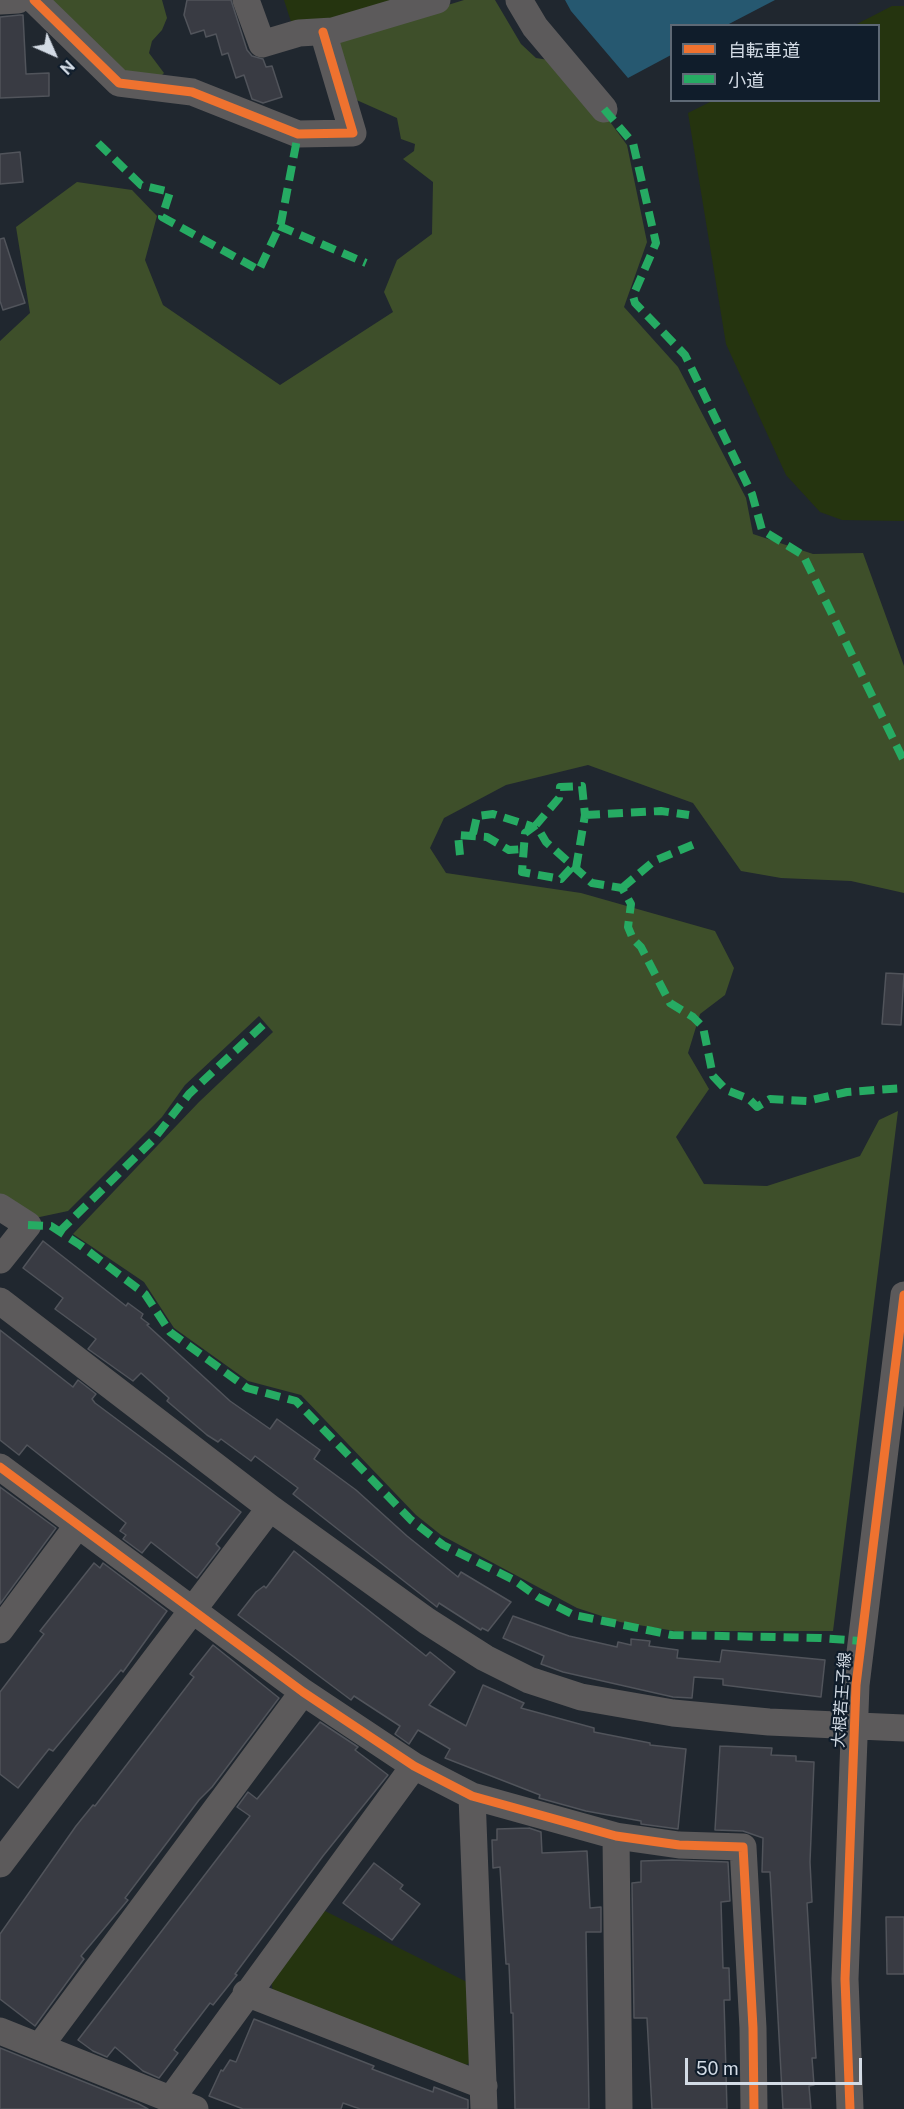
<!DOCTYPE html>
<html>
<head>
<meta charset="utf-8">
<style>
  body { margin:0 }
  #map { position:relative; width:904px; height:2109px; overflow:hidden; background:#20272f; font-family:"Public Sans","Noto Sans JP",sans-serif }
  canvas { display:block }
  .legend { position:absolute; left:670px; top:24px; width:210px; height:78px; box-sizing:border-box; background:#101d2b; border:2px solid #5e6975; margin:0; padding:8px 10px; list-style:none; font-size:18px; color:#d3dbe5 }
  .legend li { display:flex; align-items:center; gap:12px; height:30px }
  .legend b { width:30px; border:2px solid #5e6975 }
  .north { position:absolute; left:24px; top:24px; width:60px; height:60px; -webkit-text-stroke:4px #101d2b; paint-order:stroke; rotate:135deg; font-size:16px; font-weight:700; line-height:24px; text-align:center; color:#d3dbe5 }
  .north::after { content:''; display:block; margin:auto; width:21px; height:27px; background:#d3dbe5; clip-path:polygon(50% 0,100% 100%,50% 72%,0 100%) }
  .scale { position:absolute; left:685px; top:2058px; width:177px; height:27px; box-sizing:border-box; border:3px solid #d3dbe5; border-top:0; padding-left:8px; font-size:18px; line-height:21px; white-space:nowrap; color:#d3dbe5; -webkit-text-stroke:4px #101d2b; paint-order:stroke }
</style>
</head>
<body>
<div id="map">
<canvas width="904" height="2109"></canvas>
<ul class="legend">
<li><b style="height:8px;background:#ef722f"></b>自転車道</li>
<li><b style="height:8px;background:#26ab63"></b>小道</li>
</ul>
<div class="north">N</div>
<div class="scale">50 m</div>
</div>
<script>
const g = document.querySelector('canvas').getContext('2d');
g.lineJoin = 'round';
function fillPath(path, color) { g.fillStyle = color; g.fill(path, 'evenodd'); }
const poly = rows => new Path2D(rows.map(r => 'M' + r).join(''));
function trace(path, color, width, dash) { g.strokeStyle = color; g.lineWidth = width; g.lineCap = dash ? 'butt' : 'round'; g.setLineDash(dash || []); g.stroke(path); }
function write(font, color, halo, rows, align = 'center') {
  g.font = font + ' "Public Sans","Noto Sans JP",sans-serif'; g.lineWidth = 4.5; g.setLineDash([]); g.textBaseline = 'middle'; g.strokeStyle = halo; g.fillStyle = color; for (const [text, x, y, turn = 0] of rows) {
    g.save(); g.translate(x, y); g.rotate((+turn || 0) * Math.PI / 180); g.textAlign = isNaN(turn) ? turn : align; if (halo) g.strokeText(text, 0, 0); g.fillText(text, 0, 0); g.restore();
  }
}
const green = poly([
  [284,0,410,0,293,28],
  [892,6,904,6,904,521,842,520,820,512,786,475,726,344,688,113,712,101,878,100,878,26,855,25],
  [323,1910,469,1983,473,2060,464,2067,273,1992,271,1980]
]);
const forest = poly([
  [42,0,162,0,167,18,162,30,152,41,149,53,164,73,157,80,122,77],
  [464,0,495,0,521,44,536,58,555,61,602,111,627,145,647,242,624,307,678,367,746,498,753,534,813,554,863,553,904,666,904,893,851,881,781,878,741,871,693,803,588,765,506,785,444,818,430,848,446,873,581,893,715,931,734,968,725,995,700,1014,688,1053,709,1089,676,1137,704,1184,767,1186,860,1156,879,1120,898,1111,833,1631,675,1631,620,1622,577,1608,441,1535,416,1515,301,1395,248,1381,174,1328,144,1282,73,1234,199,1102,273,1032,259,1016,185,1085,162,1117,68,1211,35,1218,0,1195,0,341,30,313,16,227,77,182,132,190,157,216,145,260,163,305,280,385,393,312,384,292,397,260,432,234,433,182,403,159,414,151,415,144,401,139,397,118,352,98,338,39]
]);
const water = poly([
  [565,0,775,0,727,25,672,26,671,55,628,78,571,11]
]);
const building = poly([
  [187,0,231,0,247,50,252,56,263,59,266,67,272,66,282,97,263,103,252,99,244,75,236,78,228,53,222,55,216,34,206,37,204,30,191,34,184,15,187,0],
  [20,15,23,15,26,74,49,73,49,96,0,98,0,17,20,15],
  [20,152,23,182,0,184,0,154,20,152],
  [4,238,25,303,3,310,0,301,0,239,4,238],
  [886,973,904,974,901,1025,882,1024,886,973],
  [43,1241,126,1306,128,1303,143,1314,141,1318,149,1324,147,1325,230,1401,270,1429,277,1419,320,1450,314,1459,356,1490,407,1536,458,1577,461,1572,511,1602,488,1631,482,1628,481,1630,439,1603,437,1607,293,1494,298,1488,255,1456,251,1461,221,1439,218,1442,207,1435,167,1401,169,1398,141,1373,133,1381,88,1349,96,1339,55,1309,63,1298,23,1268,43,1241],
  [0,1330,73,1387,78,1380,96,1394,92,1399,95,1403,241,1512,216,1544,220,1548,197,1578,151,1542,142,1553,123,1539,126,1535,120,1531,126,1523,27,1445,19,1455,0,1440,0,1330],
  [0,1487,56,1528,0,1604,0,1487],
  [294,1551,426,1656,430,1652,455,1672,429,1705,466,1726,483,1685,524,1703,521,1708,594,1728,594,1732,650,1743,650,1745,686,1749,678,1829,641,1824,641,1821,586,1811,539,1798,540,1795,445,1758,450,1749,418,1730,409,1744,395,1734,400,1726,354,1696,351,1700,238,1615,256,1592,264,1586,266,1588,294,1551],
  [94,1563,100,1568,103,1563,167,1611,123,1672,121,1670,53,1751,49,1749,18,1788,0,1774,0,1692,44,1634,40,1631,94,1563],
  [513,1616,569,1636,617,1647,618,1642,631,1645,631,1639,650,1641,649,1646,678,1650,677,1658,720,1662,722,1650,825,1660,821,1697,723,1685,723,1679,694,1677,692,1698,673,1697,563,1672,541,1664,544,1656,503,1638,513,1616],
  [213,1645,279,1698,212,1787,199,1800,169,1840,125,1898,128,1900,81,1956,84,1959,35,2026,0,1999,0,1934,76,1826,93,1805,95,1806,194,1677,190,1674,213,1645],
  [320,1722,358,1747,355,1750,388,1775,323,1856,235,1974,237,1975,213,2005,210,2003,174,2050,178,2053,159,2078,143,2071,115,2047,107,2057,93,2051,78,2040,250,1816,237,1807,248,1792,257,1799,320,1722],
  [720,1746,772,1748,771,1755,796,1756,796,1761,814,1762,810,1862,812,1902,807,1903,816,2058,812,2058,814,2085,809,2086,811,2109,783,2109,770,1872,762,1872,763,1838,743,1831,715,1830,720,1746],
  [529,1828,541,1832,542,1853,587,1851,590,1908,601,1907,601,1932,586,1932,589,2109,515,2109,513,2013,511,2013,509,1964,506,1964,500,1867,493,1868,492,1840,497,1840,497,1829,529,1828],
  [672,1860,728,1862,730,1901,721,1902,723,1968,729,1968,730,2000,724,2000,727,2109,652,2109,647,2018,634,2018,632,1883,641,1882,641,1861,672,1860],
  [374,1863,403,1885,400,1889,420,1904,392,1940,343,1903,374,1863],
  [886,1917,904,1917,904,1974,887,1974,886,1917],
  [254,2019,374,2066,372,2069,433,2092,434,2087,468,2100,468,2109,360,2109,343,2103,341,2109,243,2109,209,2096,221,2070,223,2071,230,2060,236,2062,254,2019],
  [0,2048,139,2104,148,2109,0,2109,0,2048]
]);
const minor = poly([
  [34,0,119,83,192,92,298,134,353,133,323,32],
  [246,0,262,44,299,33,333,31,437,0],
  [519,0,535,27,604,109],
  [0,1,18,0],
  [0,1207,28,1225,0,1260],
  [0,1301,270,1508,427,1621,485,1658,529,1680,581,1697,673,1713,769,1722,904,1728],
  [0,1467,303,1692,414,1766,472,1796,616,1836,679,1845,743,1847,753,2028,754,2109],
  [0,1630,78,1525],
  [472,1796,484,2109],
  [616,1836,619,2109],
  [0,1864,270,1508],
  [246,1993,484,2086],
  [0,2031,195,2109],
  [40,2046,303,1692],
  [171,2099,414,1766],
  [850,2109,845,1979,856,1685,904,1295]
]);
const quiet = poly([
  [604,109,633,143,656,243,633,296,635,303,685,355,752,494,762,530,803,555,904,761],
  [98,143,141,185,170,192,162,217,259,270,281,223,298,134],
  [279,226,366,263],
  [585,815,661,811,689,815],
  [536,825,525,833,522,872,561,879,573,866],
  [473,834,477,816,493,814,531,826],
  [460,855,458,835,487,837,509,850,524,849],
  [576,868,585,815,582,786,560,787,559,798,536,825,546,842,592,883,622,888,631,904,628,927,633,939,641,947,670,1003,693,1017,703,1027,713,1076,726,1090,749,1099,757,1107,770,1099,807,1101,847,1092,904,1088],
  [622,888,654,861,697,843],
  [28,1225,51,1226,80,1245,145,1294,170,1332,247,1388,296,1401,411,1520,443,1545,514,1580,538,1597,574,1615,672,1635,820,1638,861,1641],
  [59,1232,153,1140,189,1094,263,1025]
]);
const cycleway = poly([
  [34,0,119,83,192,92,298,134,353,133,323,32],
  [0,1467,303,1692,414,1766,472,1796,616,1836,679,1845,743,1847,753,2028,754,2109],
  [850,2109,845,1979,856,1685,904,1295]
]);
const streetNames = [
  ["大根若王子線",842,1700,-86]
];
fillPath(green, '#25340f');
fillPath(forest, '#3e4f2a');
fillPath(water, '#265870');
fillPath(building, '#393b43');
trace(building, '#51545b', 1.5);
trace(minor, '#5c5a5b', 27);
trace(quiet, '#26ab63', 8, [15, 8]);
trace(cycleway, '#ef722f', 9);
write('16px', '#d3dbe5', '#101d2b', streetNames);
</script>
</body>
</html>
